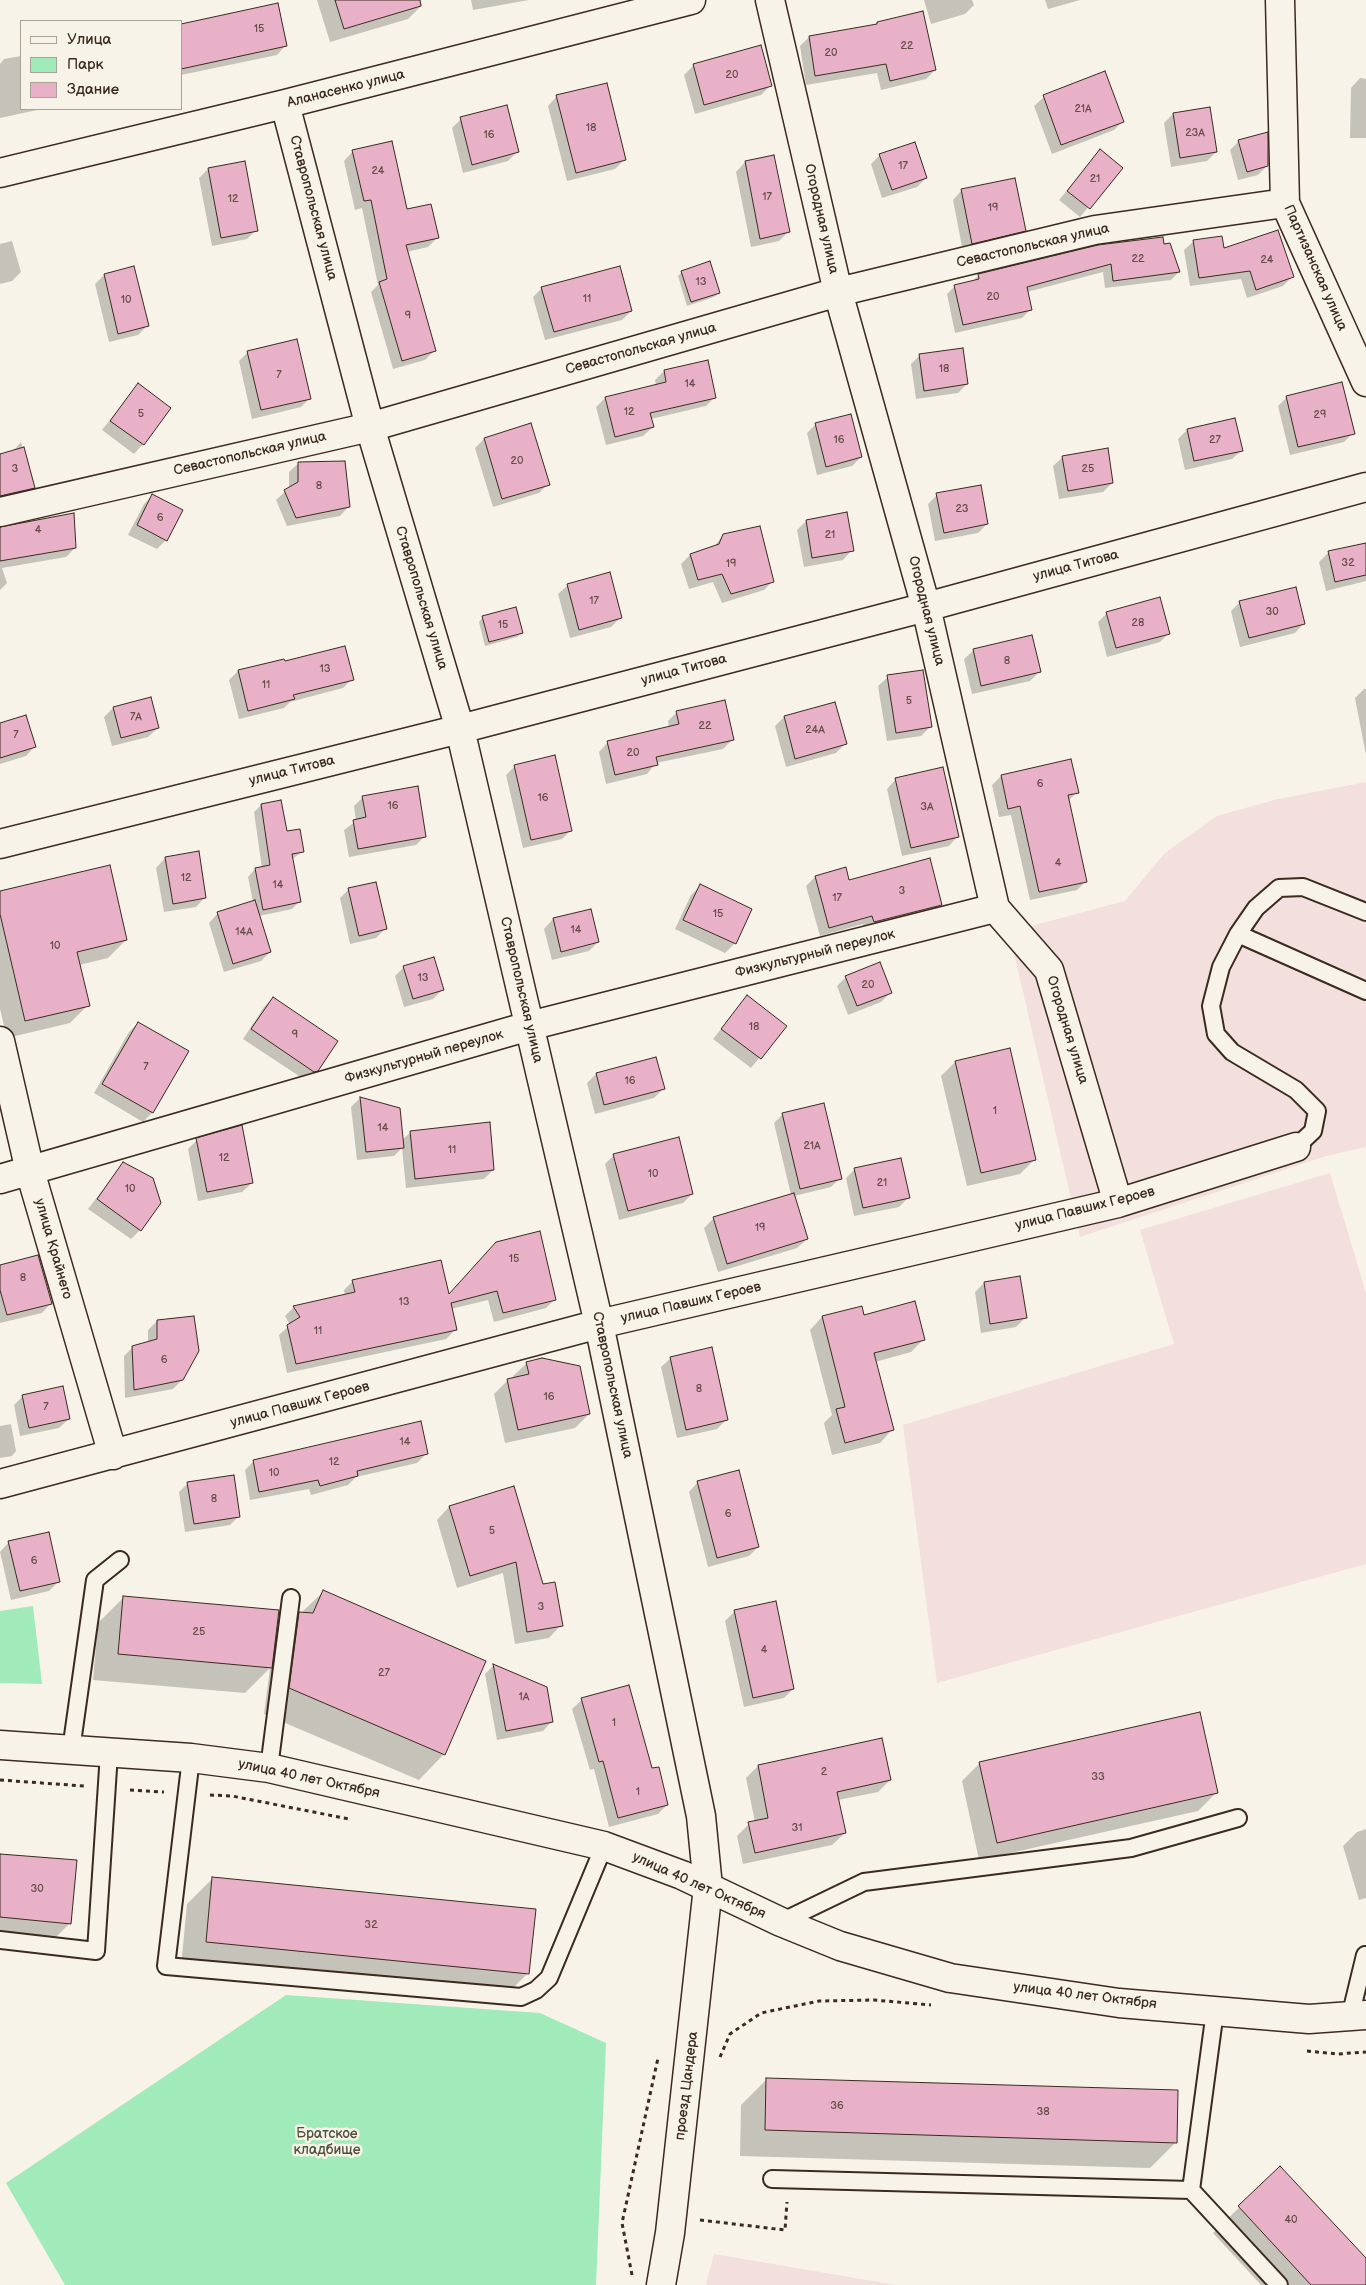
<!DOCTYPE html>
<html>
<head>
<meta charset="utf-8">
<style>
  body { margin:0 }
  #map { position:relative; width:1366px; height:2285px; overflow:hidden; background:#f7f3e8; font-family:"Balsamiq Sans",sans-serif }
  canvas { display:block }
  .legend { position:absolute; left:20px; top:20px; width:162px; height:90px; box-sizing:border-box; background:#f7f3e8; border:1px solid #aca397; margin:0; padding:6px 9px; list-style:none; font-size:15px; color:#3b2a1e }
  .legend li { display:flex; align-items:center; gap:10px; height:25px }
  .legend b { width:25px; border:1px solid #aca397 }
</style>
</head>
<body>
<div id="map">
<canvas width="1366" height="2285"></canvas>
<ul class="legend">
<li><b style="height:6px;background:#f7f3e8"></b>Улица</li>
<li><b style="height:14px;background:#a1eab9"></b>Парк</li>
<li><b style="height:14px;background:#e8b1c7"></b>Здание</li>
</ul>
</div>
<script>
const g = document.querySelector('canvas').getContext('2d');
g.lineJoin = 'round';
function fillPath(path, color) { g.fillStyle = color; g.fill(path, 'evenodd'); }
const poly = rows => new Path2D(rows.map(r => 'M' + r).join(''));
function trace(path, color, width, dash) { g.strokeStyle = color; g.lineWidth = width; g.lineCap = dash ? 'butt' : 'round'; g.setLineDash(dash || []); g.stroke(path); }
function write(font, color, halo, rows, align = 'center') {
  g.font = font + ' "Balsamiq Sans",sans-serif'; g.lineWidth = 5; g.setLineDash([]); g.textBaseline = 'middle'; g.strokeStyle = halo; g.fillStyle = color; for (const [text, x, y, turn = 0] of rows) {
    g.save(); g.translate(x, y); g.rotate((+turn || 0) * Math.PI / 180); g.textAlign = isNaN(turn) ? turn : align; if (halo) g.strokeText(text, 0, 0); g.fillText(text, 0, 0); g.restore();
  }
}
const built = poly([
  [1366,782,1366,1147,1326,1156,1080,1237,1009,932,1125,901,1165,853,1217,816,1274,800],
  [1330,1173,1366,1293,1366,1564,937,1683,903,1425,1174,1344,1140,1230],
  [714,2254,896,2285,706,2285]
]);
const green = poly([
  [33,1606,42,1684,0,1683,0,1611],
  [286,1995,540,2013,606,2043,596,2285,65,2285,6,2183]
]);
const shadow = poly([
  [317,0,420,0,422,5,408,19,330,42],
  [471,0,529,0,473,10],
  [924,0,972,0,974,5,965,14,931,24],
  [1045,0,1080,0,1048,9],
  [278,5,286,45,277,55,181,75,181,24],
  [877,23,935,70,926,79,881,90,877,73,806,85,800,46,809,37,875,26],
  [760,47,770,86,761,95,695,114,684,75,693,66],
  [21,56,21,109,42,109,0,118,0,64,4,59],
  [1105,73,1123,121,1114,130,1052,154,1034,106,1044,97],
  [1360,78,1366,79,1366,138,1350,138,1351,88],
  [557,96,624,160,615,169,567,181,548,106],
  [1173,114,1216,152,1207,161,1171,167,1164,123],
  [461,119,517,152,508,161,463,173,452,128],
  [1239,141,1267,166,1258,175,1238,180,1230,150],
  [353,151,406,211,437,238,428,247,406,252,434,351,425,360,393,369,371,292,378,285,362,208,355,210,344,161],
  [1100,151,1121,168,1080,217,1059,200],
  [880,155,926,178,917,187,882,198,871,164],
  [745,162,788,232,779,241,751,247,736,172],
  [208,169,256,230,247,239,212,246,199,178],
  [962,190,1025,230,1016,239,963,252,953,200],
  [12,241,21,272,12,281,0,284,0,244],
  [1194,241,1292,277,1283,286,1247,298,1241,279,1190,286,1184,250],
  [1163,245,1179,272,1171,280,1105,288,1103,272,1027,292,1031,309,1022,318,955,333,947,294,955,286,972,282,979,275],
  [682,272,719,293,714,297,687,306,678,276],
  [104,275,147,326,138,335,109,342,95,284],
  [542,288,631,311,622,320,545,340,533,297],
  [248,352,310,398,301,407,252,419,239,361],
  [920,355,967,384,958,393,916,399,911,364],
  [664,371,715,397,706,406,651,419,653,427,643,436,606,445,596,407,605,398,656,385,655,380],
  [138,385,143,444,134,454,102,430],
  [1287,397,1353,433,1344,442,1290,455,1278,406],
  [1234,420,1242,450,1232,459,1185,470,1178,439,1187,430],
  [816,424,861,457,852,466,817,475,807,433],
  [484,439,548,484,539,493,493,507,475,448],
  [21,442,34,488,24,497,0,502,0,455,13,451],
  [1063,457,1112,483,1103,492,1059,499,1053,466],
  [299,463,349,506,340,516,287,526,276,500,289,488,289,472],
  [153,495,166,540,157,549,128,535,144,504],
  [937,495,987,524,978,533,935,541,928,504],
  [806,521,852,550,843,560,804,567,797,530],
  [0,528,75,548,66,557,2,568,7,583,0,590],
  [723,535,773,581,764,590,722,603,713,582,689,589,681,564,690,555,713,548],
  [1366,544,1366,581,1326,591,1319,562,1328,553],
  [568,585,620,618,611,627,570,638,558,594],
  [1240,602,1304,623,1295,633,1240,647,1231,611],
  [1107,613,1169,633,1160,642,1107,657,1098,622],
  [483,617,522,633,517,637,485,646,479,622],
  [974,650,1039,672,1030,681,972,694,964,659],
  [284,663,352,679,343,688,290,702,284,708,239,719,229,680,238,671],
  [888,677,930,727,921,736,887,741,878,686],
  [1364,689,1366,689,1366,755,1355,698],
  [113,708,158,728,148,737,112,746,104,717],
  [677,712,732,740,723,749,656,763,647,774,606,784,599,752,608,742,669,728,668,721],
  [784,717,845,744,836,753,786,767,775,726],
  [0,725,35,746,26,756,0,764],
  [515,766,571,830,562,839,523,848,506,775],
  [1001,776,1077,792,1068,801,1086,881,1077,890,1030,900,1011,815,999,817,992,785],
  [896,779,958,836,949,846,902,856,887,789],
  [363,797,425,836,416,845,349,857,344,830,356,821,354,806],
  [261,805,302,852,291,860,299,902,292,909,259,916,270,952,261,961,224,972,209,923,218,913,253,902,248,877,255,869,262,868,254,812],
  [165,858,205,897,196,907,164,912,156,868],
  [815,877,848,881,940,905,931,914,865,931,863,924,820,936,806,886],
  [700,886,750,910,734,944,725,953,675,929,691,895],
  [349,889,385,929,376,938,350,944,340,898],
  [0,892,126,940,108,958,79,965,88,1005,70,1023,7,1038,0,1009],
  [590,911,598,942,589,951,552,960,544,929,553,919],
  [404,967,442,990,433,999,404,1007,395,976],
  [846,977,890,993,881,1002,848,1015,837,986],
  [747,997,785,1026,751,1068,713,1039],
  [273,998,317,1070,307,1080,305,1080,243,1039,264,1007],
  [138,1023,188,1052,152,1113,143,1122,94,1093,129,1032],
  [655,1059,663,1089,654,1098,595,1114,587,1083,596,1074],
  [955,1062,1034,1160,1020,1174,967,1186,941,1076],
  [360,1098,402,1140,411,1132,493,1170,484,1179,406,1188,402,1148,394,1156,357,1160,351,1107],
  [783,1114,840,1178,831,1187,794,1196,807,1239,797,1248,718,1272,704,1228,714,1218,791,1195,774,1123],
  [197,1140,252,1183,242,1192,198,1201,188,1149],
  [614,1155,692,1194,683,1203,619,1220,605,1164],
  [123,1164,140,1230,131,1239,88,1209],
  [855,1169,908,1198,899,1207,854,1216,846,1178],
  [487,1253,555,1299,546,1308,494,1322,488,1300,451,1309,455,1330,446,1339,287,1373,279,1335,290,1325,285,1316,294,1307,345,1296,344,1290,353,1281,448,1296],
  [0,1266,51,1303,42,1313,0,1323],
  [984,1283,1025,1318,1016,1327,981,1333,975,1292],
  [861,1308,864,1317,924,1339,911,1352,875,1362,892,1430,880,1443,832,1455,824,1423,832,1415,810,1330,822,1317],
  [157,1321,182,1380,173,1389,125,1398,124,1356,133,1347,148,1343,148,1330],
  [671,1358,726,1420,717,1429,677,1438,661,1367],
  [527,1363,589,1414,575,1428,505,1443,494,1394,508,1380,514,1379,513,1376],
  [23,1396,69,1419,59,1428,20,1436,14,1405],
  [11,1424,16,1451,12,1456,0,1458,0,1426],
  [427,1453,417,1463,356,1477,348,1485,311,1495,309,1489,250,1500,245,1470,254,1461],
  [698,1482,758,1547,749,1556,708,1567,689,1492],
  [188,1483,239,1516,230,1525,185,1532,179,1492],
  [513,1488,542,1586,561,1625,549,1638,515,1644,503,1573,457,1588,437,1520,449,1507],
  [9,1542,58,1582,49,1591,11,1600,0,1552],
  [323,1592,444,1754,419,1780,264,1714,270,1668,245,1693,93,1680,98,1623,124,1597,274,1639],
  [735,1611,793,1689,784,1698,744,1707,725,1621],
  [494,1665,552,1721,543,1731,497,1740,485,1674],
  [582,1700,651,1770,667,1805,658,1814,609,1827,594,1769,590,1770,572,1709],
  [980,1763,1216,1793,1198,1811,979,1860,962,1781],
  [758,1766,890,1780,878,1792,838,1800,845,1833,832,1845,743,1864,737,1836,749,1824,755,1822,746,1778],
  [1366,1829,1366,1898,1359,1900,1343,1846,1357,1832],
  [0,1855,70,1923,44,1949,0,1945],
  [213,1878,528,1973,502,1999,181,1967,187,1904],
  [767,2079,1176,2142,1150,2168,740,2156,741,2105],
  [1280,2168,1366,2260,1366,2285,1261,2285,1213,2233]
]);
const building = poly([
  [335,0,420,0,421,6,344,29,335,0],
  [278,3,287,46,181,69,181,24,278,3],
  [923,11,936,70,890,81,886,64,815,76,809,36,877,24,877,22,923,11],
  [761,45,772,86,704,105,693,64,761,45],
  [1105,71,1124,122,1061,145,1043,95,1105,71],
  [607,83,626,160,576,173,556,95,607,83],
  [507,105,519,152,472,165,460,117,507,105],
  [1210,107,1217,152,1180,158,1173,113,1210,107],
  [1268,132,1268,166,1247,172,1238,140,1268,132],
  [392,141,407,209,431,204,439,238,406,245,436,351,402,361,379,282,387,279,371,200,364,201,352,150,392,141],
  [915,142,927,178,892,190,879,154,915,142],
  [1100,149,1123,168,1090,209,1067,191,1100,149],
  [774,155,790,232,760,239,745,161,774,155],
  [245,161,258,231,221,238,208,168,245,161],
  [1015,178,1026,231,972,244,961,189,1015,178],
  [1278,230,1294,277,1256,290,1250,271,1199,278,1193,240,1222,236,1224,248,1278,230],
  [1163,237,1164,244,1170,243,1180,272,1113,281,1111,264,1027,287,1032,310,963,325,954,285,979,279,978,274,1098,245,1163,237],
  [710,261,720,293,691,302,681,271,710,261],
  [134,266,149,326,118,334,104,274,134,266],
  [620,266,632,311,554,332,541,287,620,266],
  [297,339,311,399,261,410,247,351,297,339],
  [963,348,968,384,924,391,919,354,963,348],
  [708,360,716,398,650,413,654,427,615,437,605,397,666,382,664,370,708,360],
  [1342,382,1355,434,1298,447,1286,396,1342,382],
  [138,383,171,408,144,445,110,421,138,383],
  [851,414,862,457,826,467,815,423,851,414],
  [1235,418,1243,451,1194,461,1187,429,1235,418],
  [531,423,550,485,502,499,484,438,531,423],
  [24,447,35,488,0,496,0,454,24,447],
  [1108,448,1113,483,1068,491,1062,456,1108,448],
  [345,461,350,507,296,518,284,490,298,482,298,462,345,461],
  [981,485,988,524,944,533,936,493,981,485],
  [152,494,183,510,167,541,137,525,152,494],
  [847,512,854,551,812,558,806,520,847,512],
  [74,513,76,548,0,561,0,527,74,513],
  [760,526,774,582,731,594,722,574,698,580,690,554,719,544,723,534,760,526],
  [1366,543,1366,575,1335,582,1328,551,1366,543],
  [610,572,622,618,579,630,567,584,610,572],
  [1296,587,1305,624,1249,638,1239,601,1296,587],
  [1160,597,1170,634,1116,648,1106,612,1160,597],
  [516,607,523,633,489,642,482,616,516,607],
  [1032,635,1041,672,981,686,973,649,1032,635],
  [345,646,354,680,293,695,295,699,248,711,238,670,284,659,285,661,345,646],
  [923,670,932,727,896,733,887,675,923,670],
  [151,697,159,728,121,738,113,707,151,697],
  [725,700,734,740,656,757,658,765,615,775,607,741,679,724,676,711,725,700],
  [835,702,847,744,795,759,784,716,835,702],
  [26,715,36,747,0,758,0,723,26,715],
  [555,755,572,831,531,840,514,765,555,755],
  [1071,759,1079,793,1068,795,1087,882,1039,892,1020,806,1008,809,1001,775,1071,759],
  [943,767,959,837,911,848,895,778,943,767],
  [418,786,426,837,358,849,353,820,366,817,362,796,418,786],
  [281,800,287,831,300,829,304,852,292,854,301,902,263,910,255,868,270,865,261,804,281,800],
  [199,851,206,898,173,904,165,857,199,851],
  [930,858,942,905,874,922,872,916,829,928,815,876,846,867,849,880,930,858],
  [110,865,127,940,77,952,90,1006,25,1021,0,914,0,891,110,865],
  [376,882,387,929,359,936,348,888,376,882],
  [700,884,752,909,736,944,683,920,700,884],
  [255,900,271,952,233,964,217,912,255,900],
  [591,909,599,942,561,952,553,918,591,909],
  [434,957,444,990,413,999,403,966,434,957],
  [880,962,892,993,857,1006,845,976,880,962],
  [747,995,787,1026,761,1059,721,1029,747,995],
  [273,997,338,1041,318,1071,314,1072,251,1029,273,997],
  [138,1022,189,1051,153,1113,102,1084,138,1022],
  [1010,1048,1036,1160,981,1173,955,1061,1010,1048],
  [656,1057,665,1089,604,1105,596,1073,656,1057],
  [360,1097,400,1108,404,1148,366,1152,360,1097],
  [824,1103,842,1179,800,1189,782,1113,824,1103],
  [490,1122,494,1170,415,1179,410,1131,490,1122],
  [242,1125,253,1183,207,1192,196,1138,242,1125],
  [679,1137,693,1194,628,1211,613,1154,679,1137],
  [901,1158,910,1198,863,1208,854,1168,901,1158],
  [123,1162,153,1178,161,1203,141,1231,97,1199,123,1162],
  [794,1193,808,1239,727,1264,713,1217,794,1193],
  [540,1231,556,1300,503,1313,497,1291,451,1303,457,1330,296,1364,287,1325,300,1317,293,1306,355,1292,352,1280,441,1260,449,1294,496,1242,540,1231],
  [38,1255,52,1304,7,1315,0,1290,0,1265,38,1255],
  [1020,1276,1027,1318,990,1324,984,1282,1020,1276],
  [915,1301,925,1340,874,1353,894,1430,845,1443,836,1409,845,1407,822,1316,862,1306,864,1315,915,1301],
  [194,1316,199,1351,183,1380,134,1390,132,1346,157,1339,157,1320,194,1316],
  [712,1347,728,1420,686,1430,670,1357,712,1347],
  [542,1358,580,1366,590,1414,518,1430,507,1379,529,1374,526,1362,542,1358],
  [63,1386,70,1419,29,1428,22,1395,63,1386],
  [421,1421,428,1454,357,1471,358,1476,320,1486,318,1480,259,1492,253,1460,421,1421],
  [739,1470,759,1547,717,1558,697,1481,739,1470],
  [234,1475,240,1517,194,1524,187,1482,234,1475],
  [514,1486,543,1584,555,1582,563,1626,527,1632,516,1562,470,1576,449,1506,514,1486],
  [49,1532,60,1582,20,1591,8,1541,49,1532],
  [323,1590,486,1661,445,1755,289,1688,299,1612,313,1613,323,1590],
  [123,1596,279,1610,272,1668,118,1654,123,1596],
  [776,1601,794,1689,753,1698,734,1610,776,1601],
  [493,1664,547,1687,553,1722,506,1731,493,1664],
  [629,1685,652,1768,659,1767,668,1805,618,1818,603,1761,599,1762,581,1698,629,1685],
  [1200,1712,1218,1793,997,1843,979,1762,1200,1712],
  [882,1738,891,1780,837,1792,846,1833,755,1853,748,1822,768,1818,758,1765,882,1738],
  [0,1854,77,1860,71,1924,0,1917,0,1854],
  [212,1877,536,1909,529,1974,206,1942,212,1877],
  [766,2078,1178,2090,1177,2143,765,2130,766,2078],
  [1280,2166,1366,2258,1366,2285,1311,2285,1238,2206,1280,2166]
]);
const path = poly([
  [0,1780,84,1786],
  [130,1790,164,1792],
  [210,1795,232,1796,349,1819],
  [1307,2051,1338,2054,1366,2052],
  [720,2057,730,2034,761,2013,819,2001,874,2000,931,2005],
  [700,2220,785,2230,787,2202],
  [632,2275,622,2223,658,2058]
]);
const service = poly([
  [1238,934,1366,991],
  [1296,1147,1313,1131,1317,1111,1296,1090,1232,1052,1216,1034,1211,1006,1221,967,1238,934,1256,908,1279,888,1303,887,1366,912],
  [71,1750,95,1580,120,1560],
  [191,1758,166,1966,521,1997,536,1990,549,1978,604,1846],
  [269,1768,291,1598],
  [781,1922,864,1882,1131,1848,1238,1818],
  [0,1940,96,1951,109,1753],
  [1350,2017,1365,1955],
  [772,2179,1191,2190,1279,2285],
  [1191,2190,1215,2011]
]);
const minor = poly([
  [770,0,838,292,926,607,995,908,1049,970,1118,1203],
  [1280,0,1285,203,1366,382],
  [285,104,370,427,460,729,599,1324,701,1816,708,1887,670,2233,661,2285],
  [0,173,285,104,691,0],
  [0,512,370,427,838,292,1095,230,1285,203],
  [0,844,460,729,926,607,1366,487],
  [0,1041,30,1171,113,1455],
  [0,1179,529,1026,995,908],
  [0,1484,599,1324,1118,1203,1296,1147]
]);
const secondary = poly([
  [0,1745,191,1758,269,1768,604,1846,682,1875,781,1922,840,1946,950,1978,1119,2003,1309,2019,1366,2015]
]);
const numberNames = [
  ["15",259,29],
  ["22",907,46],
  ["20",831,53],
  ["20",732,75],
  ["21А",1083,109],
  ["18",591,128],
  ["23А",1195,133],
  ["16",489,135],
  ["17",903,166],
  ["24",378,171],
  ["21",1095,179],
  ["17",767,197],
  ["12",233,199],
  ["19",993,208],
  ["22",1138,259],
  ["24",1267,260],
  ["13",701,282],
  ["20",993,297],
  ["11",587,299],
  ["10",126,300],
  ["9",408,316],
  ["18",944,369],
  ["7",279,375],
  ["14",690,384],
  ["12",629,412],
  ["5",141,414],
  ["29",1320,415],
  ["16",839,440],
  ["27",1215,440],
  ["20",517,461],
  ["3",15,469],
  ["25",1088,469],
  ["8",319,486],
  ["23",962,509],
  ["6",160,518],
  ["4",38,530],
  ["21",830,535],
  ["32",1348,563],
  ["19",731,564],
  ["17",594,601],
  ["30",1272,612],
  ["28",1138,623],
  ["15",503,625],
  ["8",1007,661],
  ["13",325,669],
  ["11",266,685],
  ["5",909,701],
  ["7А",136,717],
  ["22",705,726],
  ["24А",815,730],
  ["7",16,735],
  ["20",633,753],
  ["6",1040,784],
  ["16",543,798],
  ["16",393,806],
  ["3А",927,807],
  ["4",1058,863],
  ["12",186,878],
  ["14",278,885],
  ["3",902,891],
  ["17",837,898],
  ["15",718,914],
  ["14",576,930],
  ["14А",244,932],
  ["10",55,946],
  ["13",423,978],
  ["20",868,985],
  ["18",754,1027],
  ["9",295,1035],
  ["7",146,1067],
  ["16",630,1081],
  ["1",995,1111],
  ["14",383,1128],
  ["21А",812,1146],
  ["11",452,1150],
  ["12",224,1158],
  ["10",653,1174],
  ["21",882,1183],
  ["10",130,1189],
  ["19",760,1228],
  ["15",514,1259],
  ["8",23,1278],
  ["13",404,1302],
  ["11",318,1331],
  ["6",164,1360],
  ["8",699,1389],
  ["16",549,1397],
  ["7",46,1407],
  ["14",405,1442],
  ["12",334,1462],
  ["10",274,1473],
  ["8",214,1499],
  ["6",728,1514],
  ["5",492,1531],
  ["6",34,1561],
  ["3",541,1607],
  ["25",199,1632],
  ["4",764,1650],
  ["27",384,1673],
  ["1А",524,1697],
  ["1",614,1723],
  ["2",824,1772],
  ["33",1098,1777],
  ["1",638,1792],
  ["31",797,1828],
  ["30",37,1889],
  ["32",371,1925],
  ["36",837,2106],
  ["38",1043,2112],
  ["40",1291,2220]
];
const streetNames = [
  ["Аланасенко улица",346,89,-14],
  ["Ставропольская улица",313,208,75],
  ["Огородная улица",821,219,77],
  ["Севастопольская улица",1033,246,-13],
  ["Партизанская улица",1315,268,66],
  ["Севастопольская улица",641,349,-16],
  ["Севастопольская улица",250,454,-13],
  ["улица Титова",1076,566,-15],
  ["Ставропольская улица",421,598,73],
  ["Огородная улица",926,611,76],
  ["улица Титова",684,670,-15],
  ["улица Титова",292,771,-14],
  ["Физкультурный переулок",815,954,-14],
  ["Ставропольская улица",521,990,77],
  ["Огородная улица",1067,1030,73],
  ["Физкультурный переулок",424,1057,-16],
  ["улица Павших Героев",1085,1209,-14],
  ["улица Крайнего",53,1249,74],
  ["улица Павших Героев",691,1303,-13],
  ["Ставропольская улица",612,1385,78],
  ["улица Павших Героев",300,1405,-15],
  ["улица 40 лет Октября",309,1779,12],
  ["улица 40 лет Октября",699,1886,24],
  ["улица 40 лет Октября",1085,1996,7],
  ["проезд Цандера",687,2086,-83]
];
const parkNames = [
  ["Братское",327,2134],
  ["кладбище",327,2150]
];
fillPath(built, '#f2dfde');
fillPath(green, '#a1eab9');
fillPath(shadow, '#0003');
fillPath(building, '#e8b1c7');
trace(building, '#3b2a1e', 1);
trace(service, '#3b2a1e', 20);
trace(minor, '#3b2a1e', 31);
trace(secondary, '#3b2a1e', 31);
trace(path, '#3b2a1e', 3, [4, 4]);
trace(service, '#f7f3e8', 16);
trace(minor, '#f7f3e8', 28);
trace(secondary, '#f7f3e8', 28);
write('11px', '#664c48', null, numberNames);
write('14px', '#3b2a1e', '#f7f3e8', streetNames);
write('14px', '#4f503d', '#f7f3e8', parkNames);
</script>
</body>
</html>
